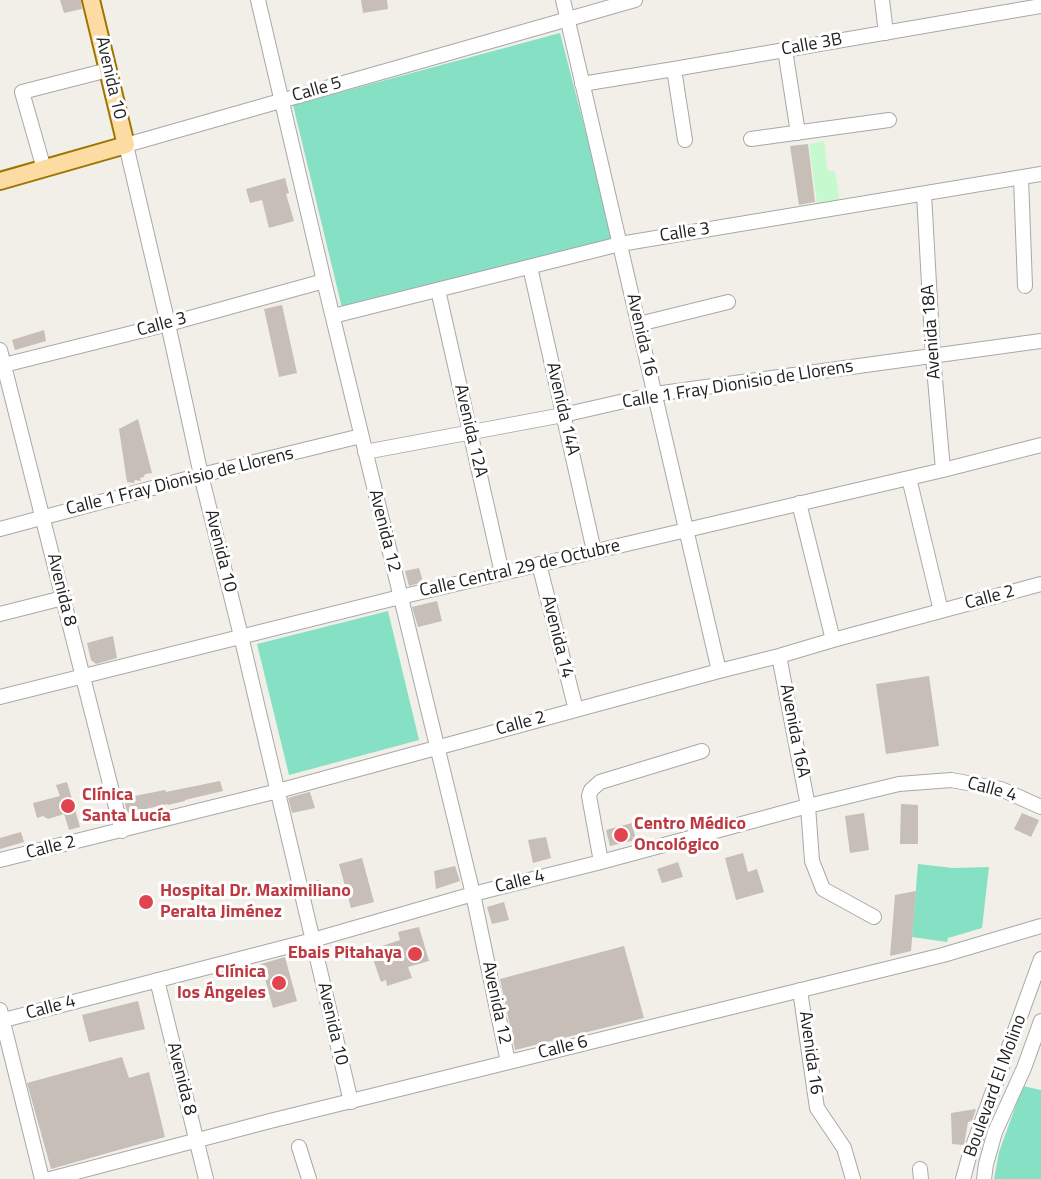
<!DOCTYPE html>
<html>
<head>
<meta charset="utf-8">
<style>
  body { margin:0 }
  canvas { display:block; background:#f1efe8 }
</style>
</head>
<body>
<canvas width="1041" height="1179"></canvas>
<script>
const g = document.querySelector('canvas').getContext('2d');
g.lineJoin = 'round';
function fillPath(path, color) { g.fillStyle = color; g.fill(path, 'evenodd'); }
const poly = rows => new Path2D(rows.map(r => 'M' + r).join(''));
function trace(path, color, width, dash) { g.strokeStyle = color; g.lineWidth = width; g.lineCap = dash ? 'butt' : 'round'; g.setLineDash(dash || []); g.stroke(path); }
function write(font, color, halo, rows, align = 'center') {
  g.font = font + ' "Titillium Web",sans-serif'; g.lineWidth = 6; g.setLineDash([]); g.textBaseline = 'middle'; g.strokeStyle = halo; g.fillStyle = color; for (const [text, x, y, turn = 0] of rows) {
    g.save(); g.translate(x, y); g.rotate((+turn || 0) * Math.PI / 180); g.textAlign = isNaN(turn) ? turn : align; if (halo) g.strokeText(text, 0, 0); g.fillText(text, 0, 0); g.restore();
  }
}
const park = poly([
  [824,141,828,171,835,171,841,208,818,211,809,144]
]);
const pitch = poly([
  [560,33,614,241,342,308,293,105],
  [388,611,419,740,289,775,257,644],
  [918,864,953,868,989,867,982,928,948,938,947,942,912,937],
  [1023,1086,1041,1090,1041,1179,994,1179,999,1152]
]);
const building = poly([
  [60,0,81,0,82,9,64,13],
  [361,0,387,0,388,9,363,13],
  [808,144,815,202,799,205,790,146],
  [285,178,289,193,286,194,294,221,269,228,262,200,250,203,246,189],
  [282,305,297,373,279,377,264,309],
  [44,330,46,341,15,350,12,340],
  [138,419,152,473,145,474,144,477,140,478,141,481,135,480,134,483,127,482,119,429],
  [419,568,423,582,409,586,405,571],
  [437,601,442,621,418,627,412,607],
  [113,636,117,658,96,664,91,660,87,643],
  [929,676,939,746,886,754,876,684],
  [220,781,223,791,185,800,185,801,168,805,168,804,127,813,124,798,165,790,166,792],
  [67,782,80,827,69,830,64,814,48,819,43,816,37,818,33,803,60,796,56,785],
  [309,792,310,792,315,808,292,813,288,798],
  [901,804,918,805,918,844,900,844],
  [864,813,869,850,850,853,845,816],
  [1022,813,1039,820,1031,837,1014,829],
  [632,823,636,840,610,846,606,830],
  [21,832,24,842,0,849,0,838],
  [546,837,551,858,533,863,528,840],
  [743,853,748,872,757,869,764,892,736,900,725,858],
  [362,858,374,902,351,908,339,864],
  [678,862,683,877,662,883,657,869],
  [455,866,460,881,436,889,434,871],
  [319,880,323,895,314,897,310,882],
  [916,891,911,951,890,956,895,895],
  [504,902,509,920,492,924,487,907],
  [419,927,429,961,408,967,412,978,387,986,386,980,381,982,372,956,382,946,400,940,398,932],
  [624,946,644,1018,515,1050,500,979],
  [285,957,297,1001,273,1008,261,964],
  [138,1001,145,1029,89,1042,82,1015],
  [122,1057,129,1078,149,1072,165,1137,51,1169,27,1083],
  [976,1109,972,1121,968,1122,964,1145,952,1144,951,1113]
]);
const minor = poly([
  [258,0,324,281,473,894,508,1062],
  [563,0,719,671],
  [882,0,886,33],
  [785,50,798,133],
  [674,69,685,140],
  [582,84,674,69,1041,6],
  [751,139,889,120],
  [44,169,22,92,108,70],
  [1021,178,1025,286],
  [924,194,933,356,943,470],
  [530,267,594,551],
  [438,290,502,573],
  [333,316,620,244,1041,174],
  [639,324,728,302],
  [0,350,122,831],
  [0,366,168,324,324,281],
  [365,452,563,415,655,394,1041,341],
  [909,478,941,611],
  [799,503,833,640],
  [0,529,201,475,361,436],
  [539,564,576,710],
  [0,614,63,598],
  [779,656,808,806,812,861,823,889,874,917],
  [0,697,400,597,943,470,1041,445],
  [0,860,278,791,719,671,779,656,833,640,1041,584],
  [601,862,589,796,591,790,600,782,702,751],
  [157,980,206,1179],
  [800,990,817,1108,844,1148,853,1179],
  [0,1010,42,1179],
  [0,1021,313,940,473,894,601,862,808,806,899,784,951,780,1001,789,1041,807],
  [351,1102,241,636,201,475,168,324,126,145,635,0],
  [299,1147,309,1179],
  [920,1169,921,1179],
  [50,1179,270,1121,943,955,1041,926],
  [963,1179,969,1157,1041,959],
  [984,1179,986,1164,995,1132,1024,1068,1041,1021]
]);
const major = poly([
  [0,181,126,145,91,0]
]);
const markers = [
  [68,806,8,"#e0444e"],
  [621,835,8,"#e0444e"],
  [146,902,8,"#e0444e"],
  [415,954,8,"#e0444e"],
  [279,983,8,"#e0444e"]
];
const streetNames = [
  ["Calle 3B",812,45,-10],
  ["Avenida 10",110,78,77],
  ["Calle 5",317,90,-16],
  ["Calle 3",685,233,-9],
  ["Calle 3",162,325,-15],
  ["Avenida 18A",932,332,-94],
  ["Avenida 16",641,335,77],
  ["Calle 1 Fray Dionisio de Llorens",738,385,-9],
  ["Avenida 14A",562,409,77],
  ["Avenida 12A",470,431,77],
  ["Calle 1 Fray Dionisio de Llorens",180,482,-14],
  ["Avenida 12",384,531,76],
  ["Avenida 10",220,551,76],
  ["Calle Central 29 de Octubre",520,569,-13],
  ["Avenida 8",61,590,76],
  ["Calle 2",990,598,-15],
  ["Avenida 14",557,637,76],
  ["Calle 2",521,724,-15],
  ["Avenida 16A",794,731,79],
  ["Calle 4",992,790,15],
  ["Calle 2",51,848,-14],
  ["Calle 4",520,882,-14],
  ["Avenida 12",496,1003,78],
  ["Calle 4",51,1008,-15],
  ["Avenida 10",332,1024,77],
  ["Calle 6",563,1048,-14],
  ["Avenida 16",810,1053,82],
  ["Avenida 8",181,1079,76],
  ["Boulevard El Molino",996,1086,-70]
];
const healthNames = [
  ["Clínica",82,796],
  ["Santa Lucía",82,817],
  ["Centro Médico",634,825],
  ["Oncológico",634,846],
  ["Hospital Dr. Maximiliano",160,892],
  ["Peralta Jiménez",160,913],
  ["Ebais Pitahaya",402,954,"right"],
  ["Clínica",266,973,"right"],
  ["los Ángeles",266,994,"right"]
];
fillPath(park, '#c6face');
fillPath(pitch, '#86e0c4');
fillPath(building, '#c6beb7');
trace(minor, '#a8a8a8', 16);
trace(major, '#9e7500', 20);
trace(minor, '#fff', 14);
trace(major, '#fcdca2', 16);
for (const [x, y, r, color] of markers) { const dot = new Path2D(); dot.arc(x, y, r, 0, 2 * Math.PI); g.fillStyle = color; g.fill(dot); trace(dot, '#fff', 2); }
write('18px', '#212121', '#fff', streetNames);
write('bold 18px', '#be3a42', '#fff', healthNames, 'left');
</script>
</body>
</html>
